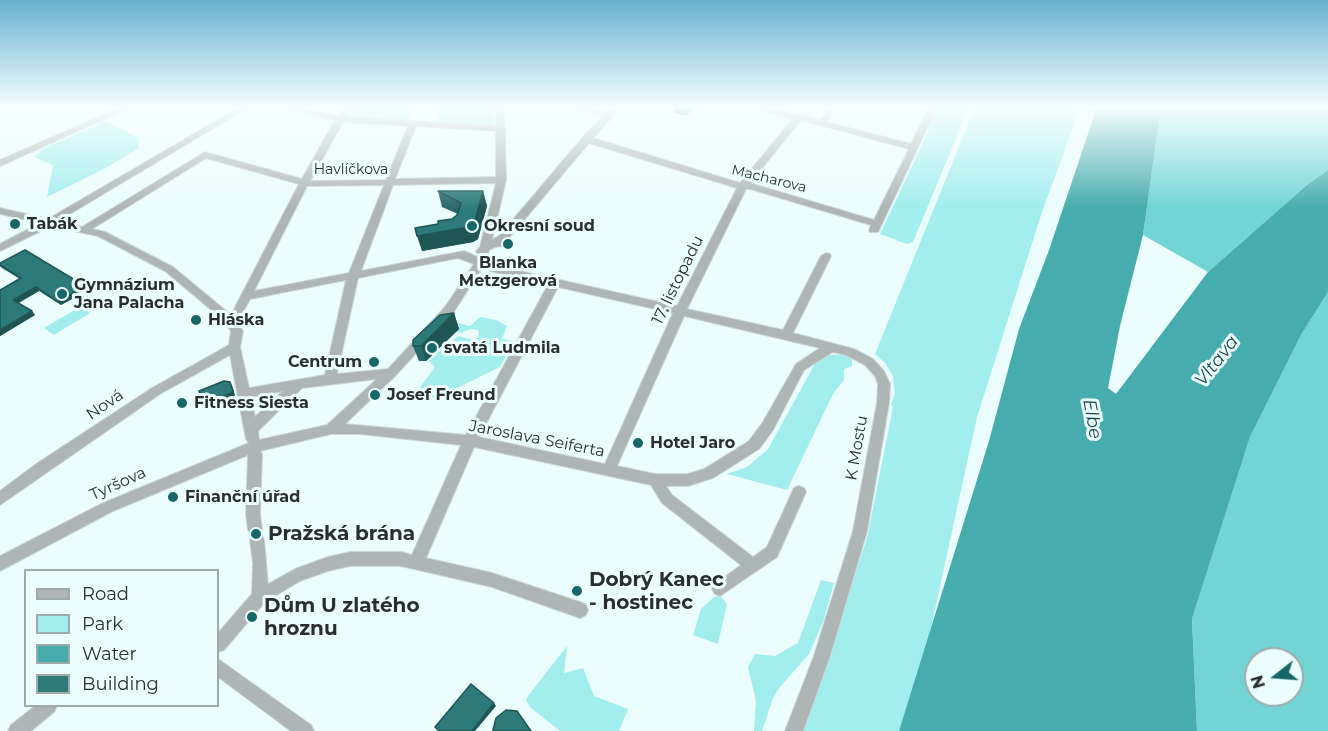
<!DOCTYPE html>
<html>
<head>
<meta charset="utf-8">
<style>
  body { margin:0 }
  #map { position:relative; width:1328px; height:731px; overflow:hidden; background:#ecfdfd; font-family:Montserrat,sans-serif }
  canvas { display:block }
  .legend { position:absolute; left:24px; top:569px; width:195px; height:138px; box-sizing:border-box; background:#ecfdfd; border:2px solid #9eabab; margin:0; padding:8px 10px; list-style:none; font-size:18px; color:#292f2f }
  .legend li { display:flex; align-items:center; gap:12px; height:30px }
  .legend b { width:30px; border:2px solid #9eabab }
  .north { position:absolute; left:1244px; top:647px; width:60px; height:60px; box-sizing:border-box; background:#ecfdfd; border:2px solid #9eabab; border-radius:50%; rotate:253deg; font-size:16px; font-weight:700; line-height:24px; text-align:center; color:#292f2f }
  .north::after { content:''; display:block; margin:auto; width:21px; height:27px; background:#186768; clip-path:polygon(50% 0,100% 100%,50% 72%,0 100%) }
</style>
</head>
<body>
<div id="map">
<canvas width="1328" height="731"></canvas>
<ul class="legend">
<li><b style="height:8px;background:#aeb5b5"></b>Road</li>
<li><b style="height:16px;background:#a2edee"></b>Park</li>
<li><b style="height:16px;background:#47acad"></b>Water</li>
<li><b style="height:16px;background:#2d7a7b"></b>Building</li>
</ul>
<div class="north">N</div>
</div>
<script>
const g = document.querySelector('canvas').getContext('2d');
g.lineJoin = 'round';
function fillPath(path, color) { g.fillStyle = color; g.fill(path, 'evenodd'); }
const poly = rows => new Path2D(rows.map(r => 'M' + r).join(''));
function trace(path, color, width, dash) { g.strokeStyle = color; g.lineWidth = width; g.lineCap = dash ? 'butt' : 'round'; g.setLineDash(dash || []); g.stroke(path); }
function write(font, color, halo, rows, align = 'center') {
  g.font = font + ' Montserrat,sans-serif'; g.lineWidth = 6; g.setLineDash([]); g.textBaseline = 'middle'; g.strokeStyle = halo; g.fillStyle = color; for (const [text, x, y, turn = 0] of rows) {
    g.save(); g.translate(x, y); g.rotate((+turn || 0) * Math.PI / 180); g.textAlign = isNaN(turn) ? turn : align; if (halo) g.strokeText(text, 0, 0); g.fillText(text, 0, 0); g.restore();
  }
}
const green = poly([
  [352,107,413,107,408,121,347,117],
  [441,107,494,107,493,125,436,124],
  [937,107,969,107,913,242,907,244,880,234,929,130,927,129],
  [975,107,1076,107,1079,111,1042,212,977,417,925,655,899,731,803,731,867,538,893,407,891,404,895,394,893,376,885,363,875,354],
  [106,121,138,138,139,148,102,170,47,197,53,165,34,157,45,148],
  [80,307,90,313,54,335,44,328],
  [480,317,496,320,507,326,502,339,514,341,500,367,457,388,447,400,415,394,435,367,429,361,458,336,473,340,479,337,478,330,471,329,459,333,452,328,457,323,470,326],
  [829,355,846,355,852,358,852,366,844,369,844,380,833,394,787,490,727,474,747,467,768,449,817,360],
  [821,580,834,583,823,622,809,654,780,687,773,698,762,731,754,731,756,701,748,667,755,654,775,656,798,643],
  [720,595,727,604,718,644,693,635,701,609,714,597],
  [567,646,564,673,583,668,594,696,628,709,619,731,560,731,530,707,526,700,528,696]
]);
const forest = poly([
  [1161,107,1328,107,1328,170,1308,184,1208,272,1143,235],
  [1328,292,1328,731,1197,731,1192,619,1250,437,1301,335],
  [1256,659,1292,659,1292,695,1256,695]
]);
const water = poly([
  [1097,107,1161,107,1143,235,1120,326,1108,388,1116,394,1208,272,1308,184,1328,170,1328,292,1301,335,1250,437,1192,619,1197,731,899,731,989,441,1019,329,1049,250]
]);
const minor = poly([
  [121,107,131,107,0,166,0,160,121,107],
  [240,107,249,107,58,221,82,227,205,152,302,179,335,120,287,109,286,107,299,107,338,116,343,107,351,107,346,117,496,126,496,107,504,107,504,127,506,129,505,131,506,180,492,240,500,235,583,137,604,116,575,109,574,107,587,107,608,112,613,107,621,107,593,138,740,183,793,119,755,109,754,107,767,107,820,120,829,107,837,107,827,122,911,144,929,107,937,107,878,232,870,232,869,230,871,225,750,189,746,189,687,309,783,330,821,256,826,253,830,254,831,256,793,333,854,349,873,359,884,371,890,384,889,403,867,531,830,656,803,731,785,731,814,656,853,531,877,403,878,384,875,376,865,365,846,355,833,352,804,370,773,430,759,449,713,478,688,486,666,486,672,495,753,557,767,547,794,488,799,486,804,488,806,492,777,557,720,596,715,594,712,589,715,584,741,565,662,503,651,485,474,447,426,558,492,573,580,602,586,605,588,610,586,615,580,618,492,587,401,566,350,566,328,571,300,581,265,602,224,650,218,652,218,633,252,594,253,563,250,540,253,535,250,534,248,529,246,515,248,455,113,511,0,571,0,556,103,503,249,443,246,439,230,355,160,394,0,505,0,491,36,464,152,388,229,345,231,331,221,318,165,271,98,236,51,226,0,251,0,244,40,223,0,214,0,208,48,219,240,107],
  [801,120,909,149,874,220,750,183,801,120],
  [343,122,408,126,386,180,310,181,343,122],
  [416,126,496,131,496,177,395,179,416,126],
  [589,143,737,188,677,306,497,266,486,261,489,250,495,247,502,246,589,143],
  [206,158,299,184,231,315,173,267,105,232,92,229,206,158],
  [496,183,480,247,476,251,478,254,478,257,464,251,361,271,393,185,496,183],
  [384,185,349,273,254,291,307,186,384,185],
  [458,258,474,264,445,307,388,369,337,374,358,278,458,258],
  [482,268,494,272,548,285,466,435,345,424,395,376,453,313,482,268],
  [346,280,325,375,249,388,240,347,243,331,237,323,250,299,346,280],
  [558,287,673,313,605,464,479,437,558,287],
  [684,316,820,348,796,364,763,422,749,441,704,469,688,474,655,474,617,466,684,316],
  [377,379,327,425,259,440,258,431,302,388,377,379],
  [283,391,255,417,251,397,283,391],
  [331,434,360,434,461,445,412,555,401,552,350,552,328,557,295,569,268,584,264,540,262,535,259,534,262,529,260,515,262,454,260,451,331,434],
  [218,659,311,725,314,731,291,731,218,677,218,659],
  [35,706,57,706,54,712,31,731,8,731,11,725,35,706]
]);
const wall = poly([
  [677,107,695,107,686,116,674,113,674,110],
  [438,191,483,191,487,206,478,239,473,242,422,251,438,224,452,219,458,214,442,207],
  [0,263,88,290,61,305,39,291,18,303,35,315,0,336,0,290,20,279,2,268,0,266],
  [454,313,459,329,426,361,419,361,413,346]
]);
const shadedWall = poly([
  [692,107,695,107,686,116,686,113],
  [483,191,487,206,478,239,473,242,422,251,417,236,469,227],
  [85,286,88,290,61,305,58,302],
  [36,287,39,291,17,304,13,300],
  [32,311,35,315,0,336,0,330],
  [454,313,459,329,426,361,421,346],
  [230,382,232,386,235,395,234,397,207,409,204,405],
  [494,703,496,706,475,731,472,731]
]);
const building = poly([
  [677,107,692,107,686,113,674,110,677,107],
  [438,191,483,191,474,224,469,227,417,236,415,228,438,224,438,221,452,219,457,215,461,203,438,191],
  [25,250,85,286,58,302,36,287,13,300,32,311,0,330,0,290,21,278,0,265,0,263,25,250],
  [454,313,421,346,413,346,413,340,440,315,454,313],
  [224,381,230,382,233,391,231,393,204,405,199,391,224,381],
  [471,684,494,703,472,731,439,731,435,727,471,684],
  [506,710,517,711,531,731,493,731,493,730,496,718,506,710]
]);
const markers = [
  [15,224,6,"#186768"],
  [472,226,6,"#186768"],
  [508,244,6,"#186768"],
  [62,294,6,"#186768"],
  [196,320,6,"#186768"],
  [432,348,6,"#186768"],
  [374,362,6,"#186768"],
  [375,395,6,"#186768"],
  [182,403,6,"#186768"],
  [638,443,6,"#186768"],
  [173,497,6,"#186768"],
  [256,534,6,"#186768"],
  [577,591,6,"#186768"],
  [252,617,6,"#186768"]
];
const farStreetnames = [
  ["Havlíčkova",351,170],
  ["Macharova",769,179,14]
];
const poiNames = [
  ["Tabák",27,224],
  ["Okresní soud",484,226],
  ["Blanka",508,263,"center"],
  ["Metzgerová",508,281,"center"],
  ["Gymnázium",74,285],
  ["Jana Palacha",74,303],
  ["Hláska",208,320],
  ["svatá Ludmila",444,348],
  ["Centrum",362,362,"right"],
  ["Josef Freund",387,395],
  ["Fitness Siesta",194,403],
  ["Hotel Jaro",650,443],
  ["Finanční úřad",185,497]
];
const streetNames = [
  ["17. listopadu",678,280,-64],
  ["Nová",105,405,-34],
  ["Jaroslava Seiferta",537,439,11],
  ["K Mostu",857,448,-80],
  ["Tyršova",118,484,-24]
];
const waterNames = [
  ["Vltava",1217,361,-52],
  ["Elbe",1092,419,80]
];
const nearPoinames = [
  ["Pražská brána",268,534],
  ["Dobrý Kanec",589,580],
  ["- hostinec",589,603],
  ["Dům U zlatého",264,606],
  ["hroznu",264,629]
];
fillPath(green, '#a2edee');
fillPath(forest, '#72d4d5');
fillPath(water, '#47acad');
trace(minor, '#c9d8d8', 2);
fillPath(minor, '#aeb5b5');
fillPath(wall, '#27696a');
fillPath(shadedWall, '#205556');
fillPath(building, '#2d7a7b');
trace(building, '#205556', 1.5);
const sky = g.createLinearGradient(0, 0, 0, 209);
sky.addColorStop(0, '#67b1d0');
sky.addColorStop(0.51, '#f6fefe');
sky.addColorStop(1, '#f6fefe00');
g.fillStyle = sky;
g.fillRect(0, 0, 1328, 209);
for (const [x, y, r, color] of markers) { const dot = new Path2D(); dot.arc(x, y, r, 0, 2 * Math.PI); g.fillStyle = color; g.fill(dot); trace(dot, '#ecfdfd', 2); }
write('14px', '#292f2f', '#ecfdfd', farStreetnames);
write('bold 16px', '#292f2f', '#ecfdfd', poiNames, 'left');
write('16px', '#292f2f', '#ecfdfd', streetNames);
write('italic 18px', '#1c494a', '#ecfdfd', waterNames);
write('bold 20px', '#292f2f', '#ecfdfd', nearPoinames, 'left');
</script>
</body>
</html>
